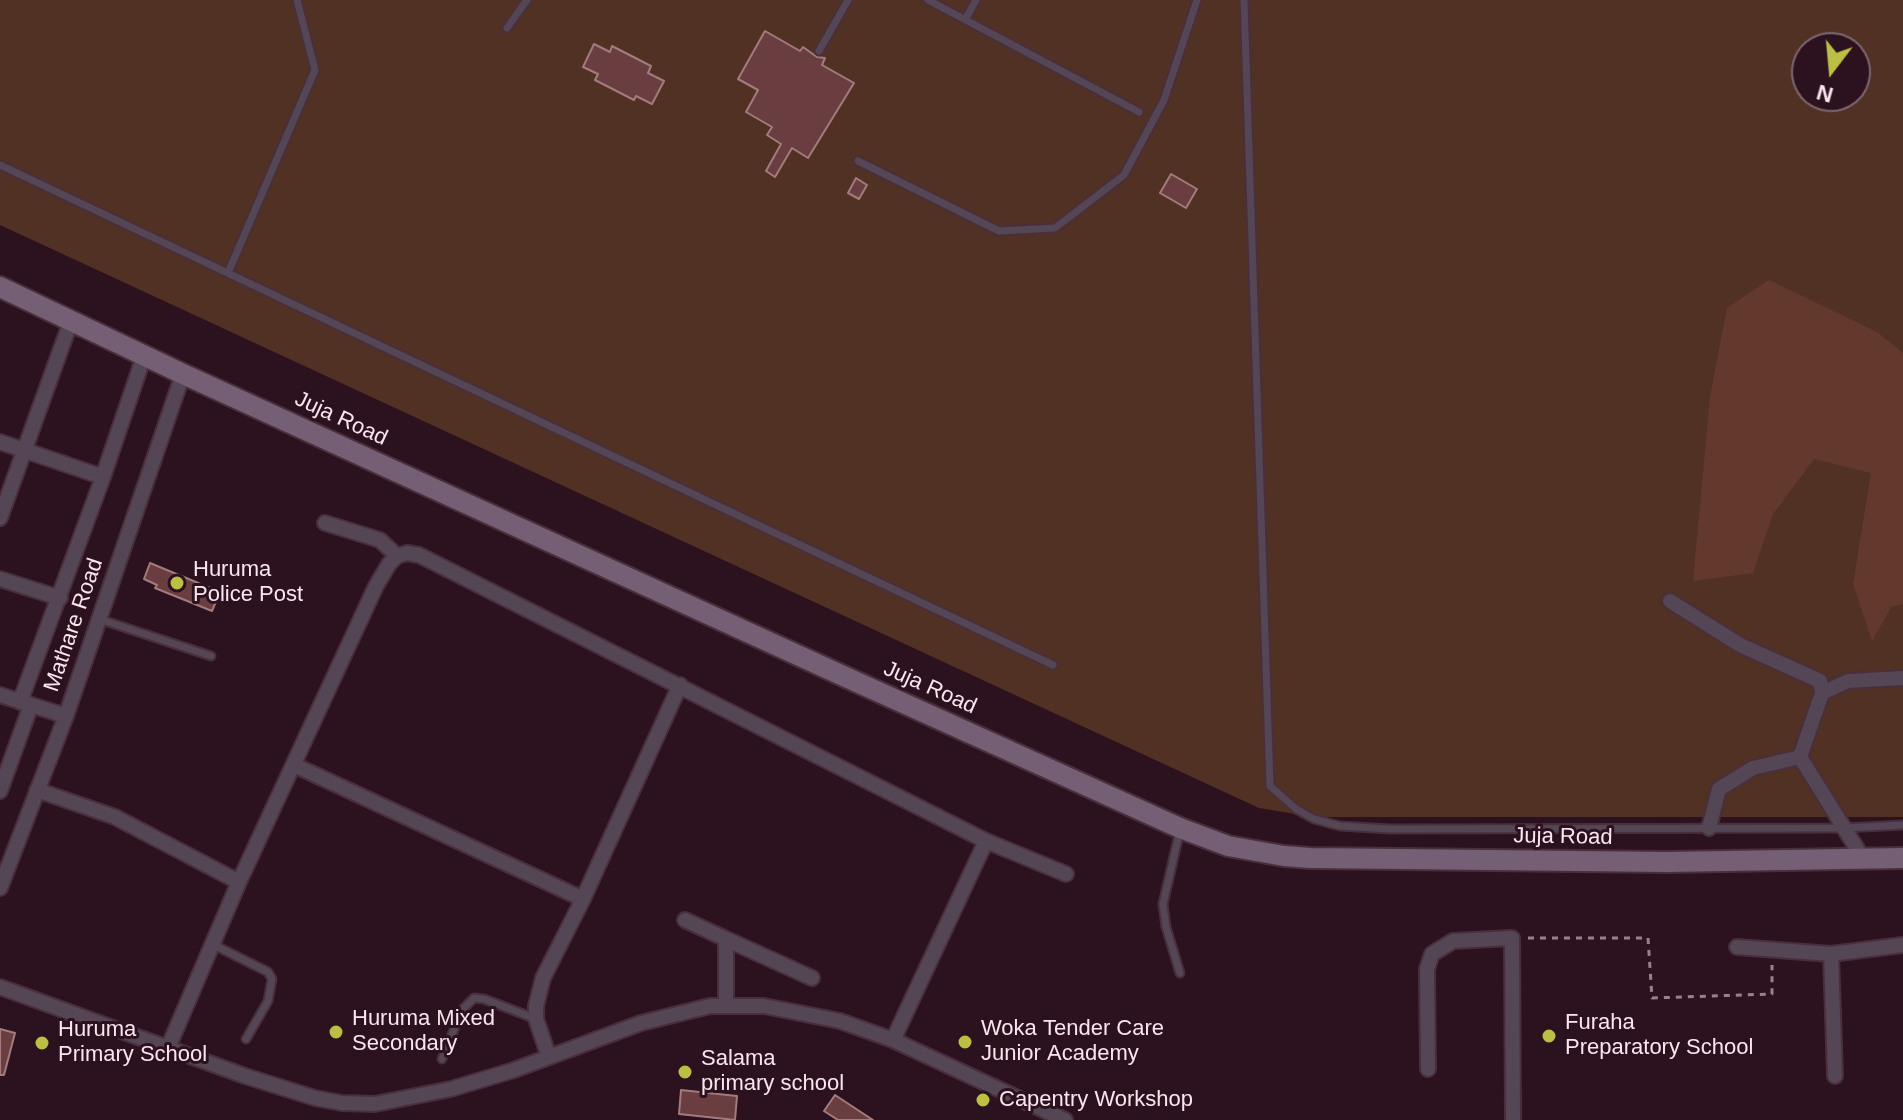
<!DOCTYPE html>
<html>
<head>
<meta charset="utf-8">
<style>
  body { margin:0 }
  #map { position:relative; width:1903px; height:1120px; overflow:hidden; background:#2c111e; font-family:Arial,sans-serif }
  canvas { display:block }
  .north { position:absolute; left:1791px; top:32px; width:80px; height:80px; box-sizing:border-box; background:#2c111e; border:2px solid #7e6671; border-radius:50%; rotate:196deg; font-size:22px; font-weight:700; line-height:32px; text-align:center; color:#fae6ee }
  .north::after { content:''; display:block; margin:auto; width:28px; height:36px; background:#bbc044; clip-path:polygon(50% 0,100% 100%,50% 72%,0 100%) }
</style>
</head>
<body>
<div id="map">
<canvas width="1903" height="1120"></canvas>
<div class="north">N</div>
</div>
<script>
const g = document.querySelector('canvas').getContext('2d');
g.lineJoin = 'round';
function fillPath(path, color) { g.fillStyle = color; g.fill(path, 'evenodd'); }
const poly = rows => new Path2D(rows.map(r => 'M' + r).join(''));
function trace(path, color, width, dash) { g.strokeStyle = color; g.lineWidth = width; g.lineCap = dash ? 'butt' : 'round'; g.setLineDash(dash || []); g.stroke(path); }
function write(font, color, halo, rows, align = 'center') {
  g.font = font + ' Arial,sans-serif'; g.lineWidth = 6; g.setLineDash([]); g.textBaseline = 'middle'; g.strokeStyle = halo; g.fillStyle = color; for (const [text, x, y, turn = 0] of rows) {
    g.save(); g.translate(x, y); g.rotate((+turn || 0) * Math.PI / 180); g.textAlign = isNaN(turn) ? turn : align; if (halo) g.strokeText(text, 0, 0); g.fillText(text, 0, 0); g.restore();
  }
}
const green = poly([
  [0,0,1903,0,1903,817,1313,817,1259,808,0,225],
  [1807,48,1855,48,1855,96,1807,96]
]);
const forest = poly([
  [1769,280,1877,332,1903,353,1903,604,1891,607,1872,641,1853,584,1871,473,1814,459,1773,514,1753,573,1693,581,1710,397,1727,308]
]);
const building = poly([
  [765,31,800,51,803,47,817,57,825,58,822,65,854,83,808,158,792,148,775,177,766,171,781,144,767,135,772,127,746,112,758,90,738,79,765,31],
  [594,44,610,52,612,46,651,66,648,73,664,81,652,104,636,96,634,100,595,80,598,74,583,67,594,44],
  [1171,174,1197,189,1186,208,1160,193,1171,174],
  [856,178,867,185,859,199,848,193,856,178],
  [150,563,220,592,212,611,155,588,157,585,144,579,150,563],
  [0,1029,15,1033,4,1075,0,1075,0,1029],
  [681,1090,737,1096,735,1120,679,1114,681,1090],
  [835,1095,873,1120,838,1120,824,1111,835,1095]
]);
const path = poly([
  [1528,938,1648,938,1652,998,1772,994,1772,965]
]);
const lane = poly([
  [928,0,1139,112],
  [1244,0,1270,786,1296,809,1314,819,1340,826,1390,829,1844,828,1903,825],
  [965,20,976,0],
  [507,28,527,0],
  [819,51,848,0],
  [858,161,999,231,1055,228,1124,175,1164,100,1197,0],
  [0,165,1053,665],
  [228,273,315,70,297,0],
  [99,619,211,656],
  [1180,830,1163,904,1166,927,1180,973],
  [212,944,268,972,272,979,268,1001,246,1039],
  [442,1059,462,1010,474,998,484,999,536,1019]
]);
const street = poly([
  [0,442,103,477],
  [0,518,71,321],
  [325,523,380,540,397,556],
  [0,579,60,598],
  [1670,601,1740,645,1820,681,1822,693],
  [0,695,66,716],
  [20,702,103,477,144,356],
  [294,765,583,899],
  [37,790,115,817,239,882],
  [0,791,31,705],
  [1709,828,1719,789,1753,768,1800,757],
  [986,841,1066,874],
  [1864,860,1800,757,1822,693,1848,681,1903,678],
  [0,888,66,716,183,374],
  [685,920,726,939],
  [1737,947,1831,954,1903,945],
  [1831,954,1835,1076],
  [0,987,245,1076,315,1098,342,1103,375,1104,451,1089,514,1070,641,1023,710,1006,764,1006,840,1021,893,1040,1065,1120],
  [726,1006,726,939,812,978],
  [168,1048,239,882,376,586,389,564,397,556,407,553,419,555,986,841,893,1040],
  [549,1057,536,1019,536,1006,543,978,583,899,680,685],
  [1428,1069,1427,969,1432,954,1453,941,1512,938,1513,1120]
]);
const secondary = poly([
  [0,287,183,374,839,674,1180,828,1228,846,1284,856,1310,858,1667,862,1903,858]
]);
const markers = [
  [177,583,8,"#bbc044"],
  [336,1032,8,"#bbc044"],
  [1549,1036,8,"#bbc044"],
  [965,1042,8,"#bbc044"],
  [42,1043,8,"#bbc044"],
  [685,1072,8,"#bbc044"],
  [983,1100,8,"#bbc044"]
];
const streetNames = [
  ["Juja Road",341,419,25],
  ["Mathare Road",74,625,-71],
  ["Juja Road",930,688,24],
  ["Juja Road",1563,837,1]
];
const poiNames = [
  ["Huruma",193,570],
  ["Police Post",193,595],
  ["Huruma Mixed",352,1019],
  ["Secondary",352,1044],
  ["Furaha",1565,1023],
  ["Preparatory School",1565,1048],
  ["Woka Tender Care",981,1029],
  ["Junior Academy",981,1054],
  ["Huruma",58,1030],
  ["Primary School",58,1055],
  ["Salama",701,1059],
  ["primary school",701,1084],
  ["Capentry Workshop",999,1100]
];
fillPath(green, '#523125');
fillPath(forest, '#62392c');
fillPath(building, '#6a3e41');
trace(building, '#a27b7d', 2);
trace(lane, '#492f3b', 11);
trace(street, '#492f3b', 18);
trace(secondary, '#492f3b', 24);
trace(path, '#98818b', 3, [6, 6]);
trace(lane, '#544654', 7);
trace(street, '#544654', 14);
trace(secondary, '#745f74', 20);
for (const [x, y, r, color] of markers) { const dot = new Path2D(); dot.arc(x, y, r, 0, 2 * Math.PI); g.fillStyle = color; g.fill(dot); trace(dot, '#2c111e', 3); }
write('22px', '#fae6ee', '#2c111e', streetNames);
write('22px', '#fae6ee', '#2c111e', poiNames, 'left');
</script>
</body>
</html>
